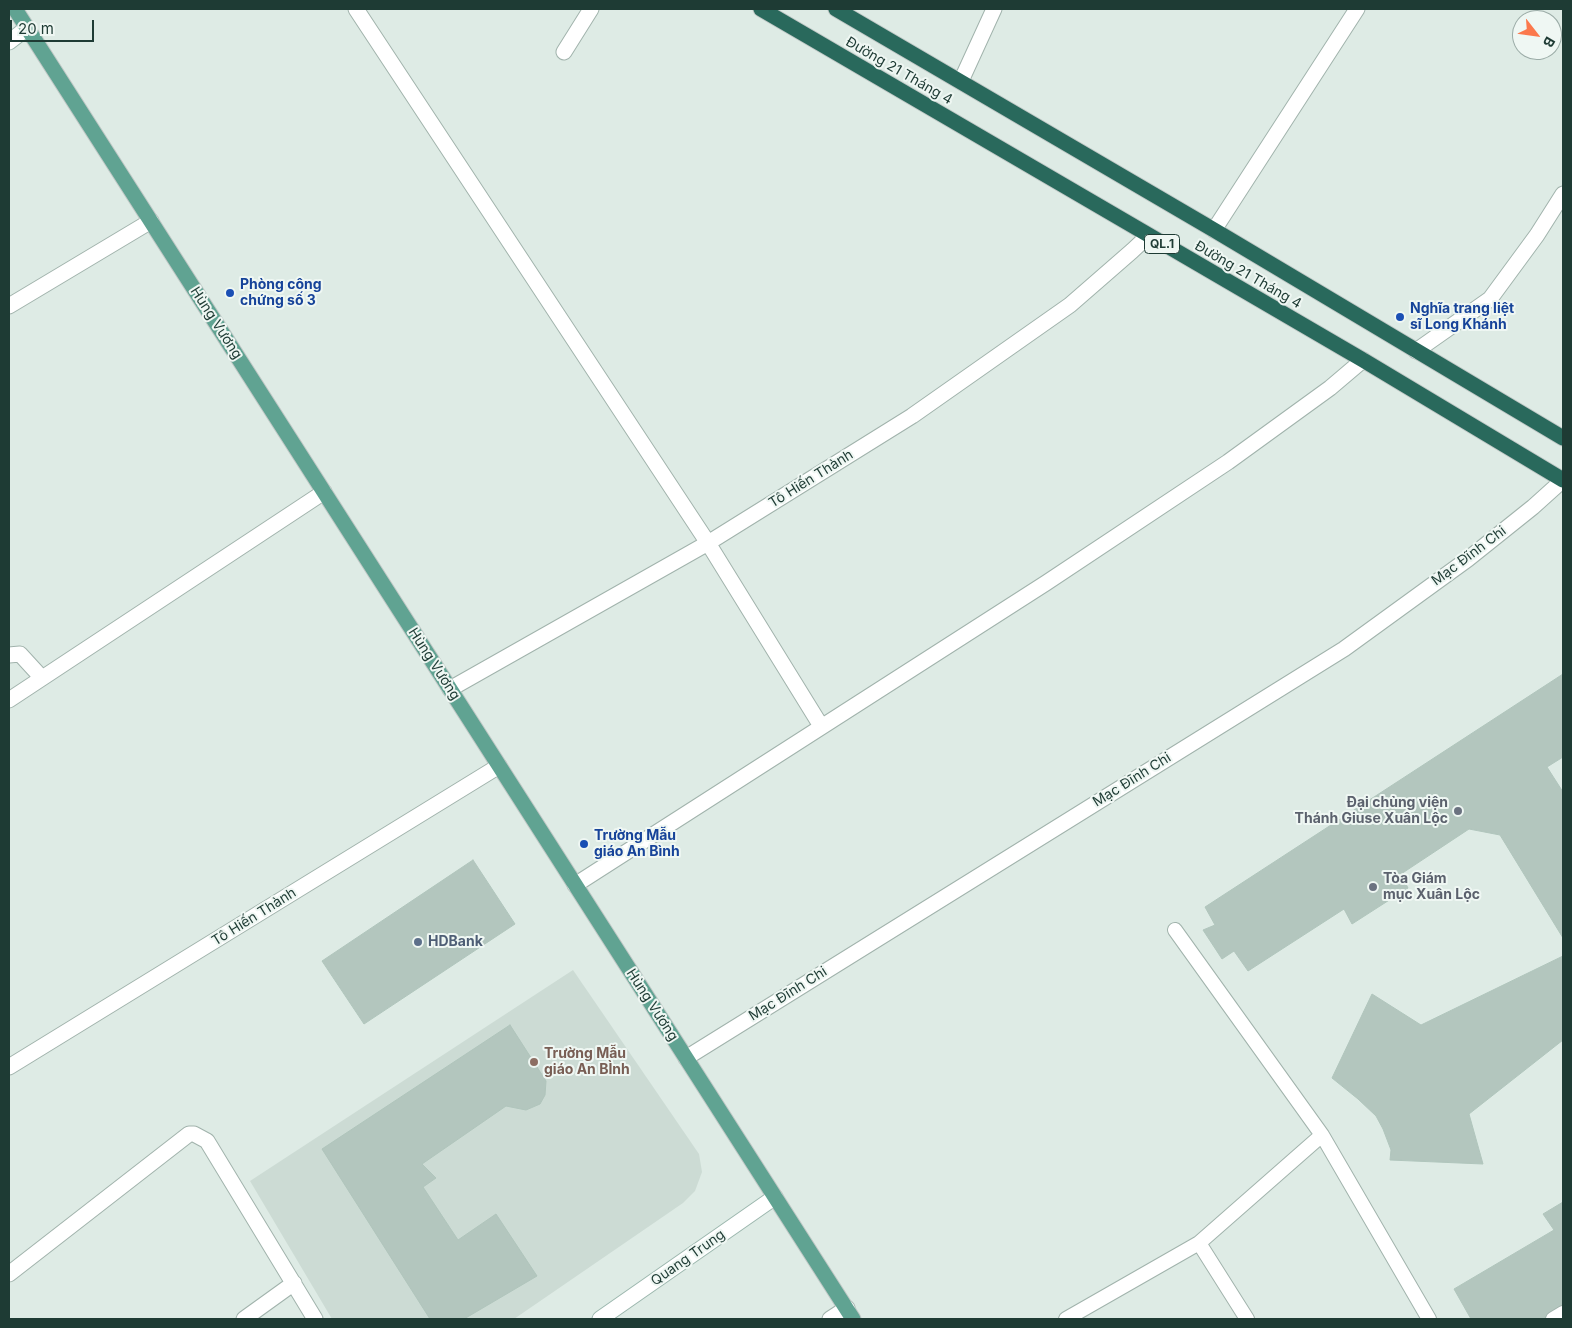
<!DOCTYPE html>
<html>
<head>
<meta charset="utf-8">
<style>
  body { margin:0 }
  #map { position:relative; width:1572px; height:1328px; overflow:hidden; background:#deebe5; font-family:Inter,sans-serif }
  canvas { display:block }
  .frame { position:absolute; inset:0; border:10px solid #1e3b34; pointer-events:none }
  .north { position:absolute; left:1512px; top:10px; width:50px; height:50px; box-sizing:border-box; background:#eff7f3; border:1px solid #9baca7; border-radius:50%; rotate:120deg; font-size:14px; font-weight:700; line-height:20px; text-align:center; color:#1e3b34 }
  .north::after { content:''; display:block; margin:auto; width:18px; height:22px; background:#fb784c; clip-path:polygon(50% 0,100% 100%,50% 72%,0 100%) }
  .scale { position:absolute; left:10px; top:20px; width:84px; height:22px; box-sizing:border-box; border:2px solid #1e3b34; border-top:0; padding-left:6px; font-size:15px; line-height:18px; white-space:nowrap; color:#1e3b34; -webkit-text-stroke:4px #eff7f3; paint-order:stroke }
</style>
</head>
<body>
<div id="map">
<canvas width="1572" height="1328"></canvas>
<div class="frame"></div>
<div class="north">B</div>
<div class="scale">20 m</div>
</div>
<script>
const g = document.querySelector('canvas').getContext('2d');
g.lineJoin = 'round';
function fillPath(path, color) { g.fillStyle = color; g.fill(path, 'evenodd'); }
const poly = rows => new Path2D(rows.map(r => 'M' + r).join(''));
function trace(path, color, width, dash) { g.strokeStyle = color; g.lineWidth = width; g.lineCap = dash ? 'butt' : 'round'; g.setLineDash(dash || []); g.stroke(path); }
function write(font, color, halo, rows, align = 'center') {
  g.font = font + ' Inter,sans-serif'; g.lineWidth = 4; g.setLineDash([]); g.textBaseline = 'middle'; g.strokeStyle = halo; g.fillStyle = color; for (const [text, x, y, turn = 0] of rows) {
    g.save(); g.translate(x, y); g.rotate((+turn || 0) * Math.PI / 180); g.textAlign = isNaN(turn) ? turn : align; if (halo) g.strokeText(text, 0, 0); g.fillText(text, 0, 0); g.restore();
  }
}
const built = poly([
  [573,970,699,1154,702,1172,695,1191,683,1203,514,1319,332,1319,250,1181]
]);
const building = poly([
  [1563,674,1563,757,1547,767,1563,792,1563,938,1500,835,1469,829,1401,874,1408,888,1352,924,1344,909,1248,971,1234,951,1222,959,1203,930,1215,925,1205,907,1563,674],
  [473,860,515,924,364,1024,322,961,473,860],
  [1563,956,1563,1040,1469,1114,1483,1164,1390,1160,1391,1150,1383,1129,1376,1116,1358,1099,1332,1078,1372,994,1421,1025,1563,956],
  [510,1025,546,1081,545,1095,540,1104,526,1110,506,1106,422,1164,436,1178,423,1187,458,1240,496,1214,537,1276,464,1319,430,1319,322,1149,510,1025],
  [1563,1202,1563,1306,1542,1319,1471,1319,1454,1289,1554,1230,1543,1214,1563,1202]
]);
const lane = poly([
  [1175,930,1322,1135,1429,1319],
  [1199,1243,1247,1319],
  [1066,1319,1199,1243,1322,1135],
  [1553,1319,1563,1313]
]);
const street = poly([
  [356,9,708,543,821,726],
  [564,52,591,9],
  [961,81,994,9],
  [1214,230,1357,9],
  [9,306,151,221],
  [1416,351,1490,299,1537,235,1563,194],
  [9,655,20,654,42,678],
  [450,689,708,543,912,416,1070,305,1132,251,1148,236],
  [9,700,324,492],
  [575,885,1046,583,1228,462,1330,388,1363,360],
  [686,1058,1344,649,1468,559,1533,507,1563,480],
  [9,1067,499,766],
  [9,1274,189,1134,194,1134,207,1141,315,1319],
  [244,1319,294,1283],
  [830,1319,847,1308]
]);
const secondary = poly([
  [9,42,27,28],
  [600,1319,775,1197]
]);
const primary = poly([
  [15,9,853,1319]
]);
const highway = poly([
  [761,9,1363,360,1563,480],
  [836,9,1214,230,1563,438]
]);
const markers = [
  [230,293,5,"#1a4fb4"],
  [1400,317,5,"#1a4fb4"],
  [1458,811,5,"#6b7280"],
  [584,844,5,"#1a4fb4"],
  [1373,887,5,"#6b7280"],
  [418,942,5,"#5c6f8a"],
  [534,1062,5,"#8d6e63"]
];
const shields = [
  [1162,244,35]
];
const shieldNames = [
  ["QL.1",1162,244]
];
const streetNames = [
  ["Đường 21 Tháng 4",899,71,30],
  ["Đường 21 Tháng 4",1248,275,30],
  ["Hùng Vương",216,323,57],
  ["Tô Hiến Thành",811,479,-32],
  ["Mạc Đĩnh Chi",1469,556,-37],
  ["Hùng Vương",434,664,57],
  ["Mạc Đĩnh Chi",1132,780,-32],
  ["Tô Hiến Thành",254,917,-32],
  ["Mạc Đĩnh Chi",788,994,-32],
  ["Hùng Vương",652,1005,57],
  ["Quang Trung",688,1258,-35]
];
const transitNames = [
  ["Phòng công",240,285],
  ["chứng số 3",240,301],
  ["Nghĩa trang liệt",1410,309],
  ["sĩ Long Khánh",1410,325],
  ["Trường Mẫu",594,836],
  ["giáo An Bình",594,852]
];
const worshipNames = [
  ["Đại chủng viện",1448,803],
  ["Thánh Giuse Xuân Lộc",1448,819],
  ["Tòa Giám",1383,879,"left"],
  ["mục Xuân Lộc",1383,895,"left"]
];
const serviceNames = [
  ["HDBank",428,942]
];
const educationNames = [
  ["Trường Mẫu",544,1054],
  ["giáo An BÌnh",544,1070]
];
fillPath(built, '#ccdbd4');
fillPath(building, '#b3c6be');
trace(building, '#b0c5bc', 1);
trace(lane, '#a1b3ac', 16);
trace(street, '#a1b3ac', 17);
trace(secondary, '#9cb7ae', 17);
trace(primary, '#c0c8c6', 17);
trace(highway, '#c0c8c6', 17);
trace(lane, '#fff', 14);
trace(street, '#fff', 15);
trace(secondary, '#fff', 15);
trace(primary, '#60a392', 15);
trace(highway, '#29695c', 15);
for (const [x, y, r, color] of markers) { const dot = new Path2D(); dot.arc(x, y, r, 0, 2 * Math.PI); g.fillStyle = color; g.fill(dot); trace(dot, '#eff7f3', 2); }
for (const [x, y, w] of shields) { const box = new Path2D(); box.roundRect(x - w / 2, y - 9.5, w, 19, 4); g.fillStyle = '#eff7f3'; g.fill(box); trace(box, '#1e3b34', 1); }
write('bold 12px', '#1e3b34', null, shieldNames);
write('14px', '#1e3b34', '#eff7f3', streetNames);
write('bold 14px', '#164399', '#eff7f3', transitNames, 'left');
write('bold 14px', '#5b616d', '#eff7f3', worshipNames, 'right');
write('bold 14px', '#4e5e75', '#eff7f3', serviceNames, 'left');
write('bold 14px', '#785e54', '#eff7f3', educationNames, 'left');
</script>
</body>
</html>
